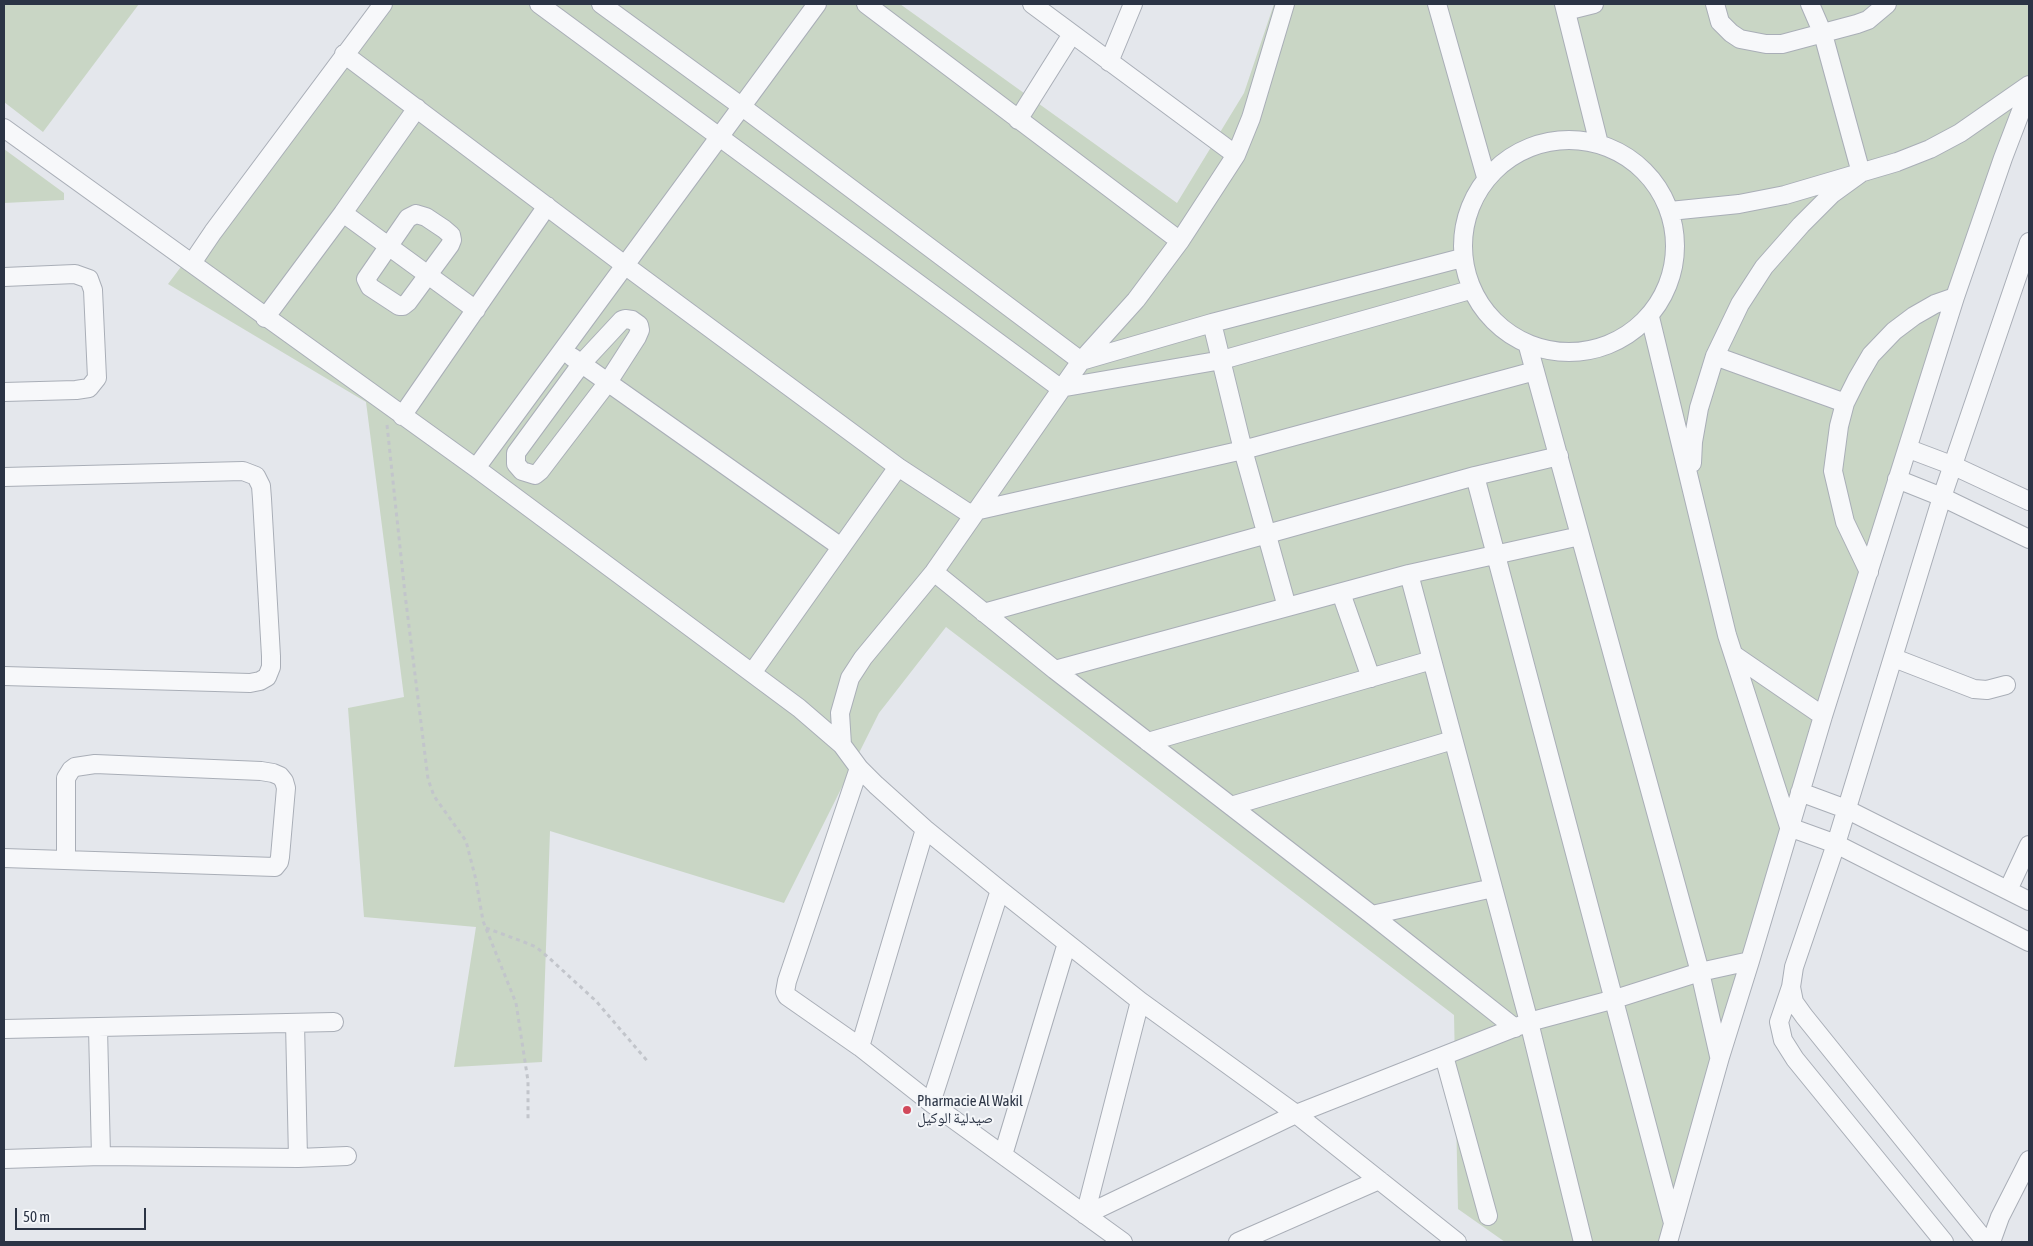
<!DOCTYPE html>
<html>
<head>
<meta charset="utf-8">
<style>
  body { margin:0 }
  #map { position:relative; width:2033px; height:1246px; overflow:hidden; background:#e4e7ec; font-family:"Asap Condensed",sans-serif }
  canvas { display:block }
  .frame { position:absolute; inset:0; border:5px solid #2b3445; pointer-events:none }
  .scale { position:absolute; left:15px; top:1208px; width:131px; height:22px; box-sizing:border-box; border:2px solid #2b3445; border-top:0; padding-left:6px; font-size:15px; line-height:18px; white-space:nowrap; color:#2b3445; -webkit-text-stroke:4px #f4f6f9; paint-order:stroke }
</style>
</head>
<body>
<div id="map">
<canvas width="2033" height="1246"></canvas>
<div class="frame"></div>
<div class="scale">50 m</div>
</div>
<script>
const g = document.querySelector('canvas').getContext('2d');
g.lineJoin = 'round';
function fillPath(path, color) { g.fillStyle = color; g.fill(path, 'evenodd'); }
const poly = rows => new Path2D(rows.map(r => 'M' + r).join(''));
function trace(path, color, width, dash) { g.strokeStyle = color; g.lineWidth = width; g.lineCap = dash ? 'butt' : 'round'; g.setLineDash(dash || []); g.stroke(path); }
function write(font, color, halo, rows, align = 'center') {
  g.font = font + ' "Asap Condensed","Noto Naskh Arabic",sans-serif'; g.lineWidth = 4; g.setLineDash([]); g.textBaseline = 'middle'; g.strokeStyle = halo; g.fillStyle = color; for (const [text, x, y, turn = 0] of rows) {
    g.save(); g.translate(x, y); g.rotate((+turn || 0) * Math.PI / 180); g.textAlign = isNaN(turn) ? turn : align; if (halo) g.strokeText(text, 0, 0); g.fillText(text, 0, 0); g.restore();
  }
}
const green = poly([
  [4,4,139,4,43,132,4,102],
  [371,4,900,4,1177,203,1244,93,1274,4,2029,4,2029,74,1801,769,1670,1242,1505,1242,1458,1209,1454,1015,946,627,879,713,784,903,550,831,542,1062,454,1067,476,927,364,917,348,708,404,697,366,402,168,284,292,120],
  [4,149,64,193,64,200,4,203]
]);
const path = poly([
  [387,425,405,594,428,779,434,796,466,841,476,880,483,921,516,1003,528,1081,528,1121],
  [486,928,524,942,536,947,548,957,596,1001,649,1063]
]);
const minor = poly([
  [539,4,1060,388,1222,360,1470,290],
  [601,4,741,106,1081,361,1212,323,1462,258],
  [866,4,1180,241],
  [1032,4,1236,155],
  [1437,4,1486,177],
  [1564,4,1599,144],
  [1715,4,1720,22,1731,33,1740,39,1766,44,1782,44,1857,24,1868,20,1887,4],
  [1566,11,1594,4],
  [344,54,626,266,898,467,973,516],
  [1109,62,1133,4],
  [1018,120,1072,34],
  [4,128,476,468,799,708,842,745,859,768,876,785,925,829,1000,890,1140,1001,1296,1114,1457,1242],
  '1463 246a106 106 0 1 1 212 0a106 106 0 1 1-212 0Z',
  [1670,211,1739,204,1785,195,1897,162,1930,149,1960,133,2029,85],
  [343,213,476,310],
  [416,214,426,217,444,229,451,235,452,240,450,245,408,302,403,306,399,306,370,287,366,279,408,218,416,214],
  [192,263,213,232,383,4],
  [4,277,75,274,89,279,93,290,97,378,89,388,76,390,4,392],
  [1650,317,1727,635,1789,827,1836,844,2029,942],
  [265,318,343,213,417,108],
  [625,319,632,320,639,325,640,330,637,337,608,382,540,471,535,475,522,471,516,464,516,453,582,363,622,320,625,319],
  [1212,323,1243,450,1287,607],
  [1528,346,1700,972,1719,1056],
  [1715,356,1845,403],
  [572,357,841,547],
  [402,416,547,206],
  [1909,449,1954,466,2029,501],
  [1692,463,1693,442,1699,408,1715,356,1740,304,1764,267,1801,225,1832,194,1861,173,1823,34,1810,4],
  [476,468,817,4],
  [1475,476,1673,1223],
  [4,477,243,471,256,476,261,486,262,499,271,656,271,667,267,677,260,681,250,683,4,676],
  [1897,479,1942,497,2029,539],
  [975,511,1243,450,1535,371],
  [934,572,1055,670,1372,915,1515,1028],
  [1869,572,1845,522,1833,471,1839,426,1845,403,1857,379,1871,355,1894,331,1914,316,1935,304,1955,297],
  [1409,574,1529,1022,1583,1242],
  [1341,593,1371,678],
  [984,613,1475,476,1559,456],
  [1734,655,1823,716],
  [1894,658,1974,689,1987,690,2006,685],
  [1055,670,1409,574,1580,536],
  [752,673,898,467],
  [1148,742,1432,660],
  [842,745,840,713,850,678,863,658,934,572,1081,361,1136,300,1180,241,1236,155,1251,118,1285,4],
  [859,768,787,981,785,992,787,996,860,1047,931,1103,1123,1242],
  [1800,792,1846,809,2029,901],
  [1231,806,1453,740],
  [4,858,275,867,279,862,280,857,286,788,284,781,280,776,273,773,261,771,95,764,75,767,71,770,66,778,66,859],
  [2008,890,2029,845],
  [1372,915,1493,888],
  [1791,987,1779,1022,1783,1040,1795,1059,1944,1242],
  [1140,1001,1085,1215,1296,1114,1529,1022,1615,999,1700,972,1750,961],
  [295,1023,298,1158],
  [98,1028,101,1156],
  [4,1029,334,1022],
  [860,1047,925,829],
  [1444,1056,1488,1216],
  [931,1103,1000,890],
  [1003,1155,1067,943],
  [4,1159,101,1156,298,1158,347,1156],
  [1238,1242,1379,1180],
  [1668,1242,1720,1057,1750,961,1823,716,1955,297,2003,158,2029,90],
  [1986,1242,1804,1016,1794,1002,1791,987,1794,967,1836,844,1942,497,2029,242],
  [1991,1242,2000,1217,2029,1160]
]);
const markers = [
  [907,1110,5,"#d1495b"]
];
const poiNames = [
  ["Pharmacie Al Wakil",917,1101],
  ["صيدلية الوكيل",917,1118]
];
fillPath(green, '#c9d6c5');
trace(minor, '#a9aeb7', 20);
trace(path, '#c2c5cb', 3, [4, 4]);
trace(minor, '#f7f8fa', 18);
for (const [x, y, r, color] of markers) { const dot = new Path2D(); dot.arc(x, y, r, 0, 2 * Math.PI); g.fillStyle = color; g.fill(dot); trace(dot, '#f4f6f9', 2); }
write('15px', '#2b3445', '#f4f6f9', poiNames, 'left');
</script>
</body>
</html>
